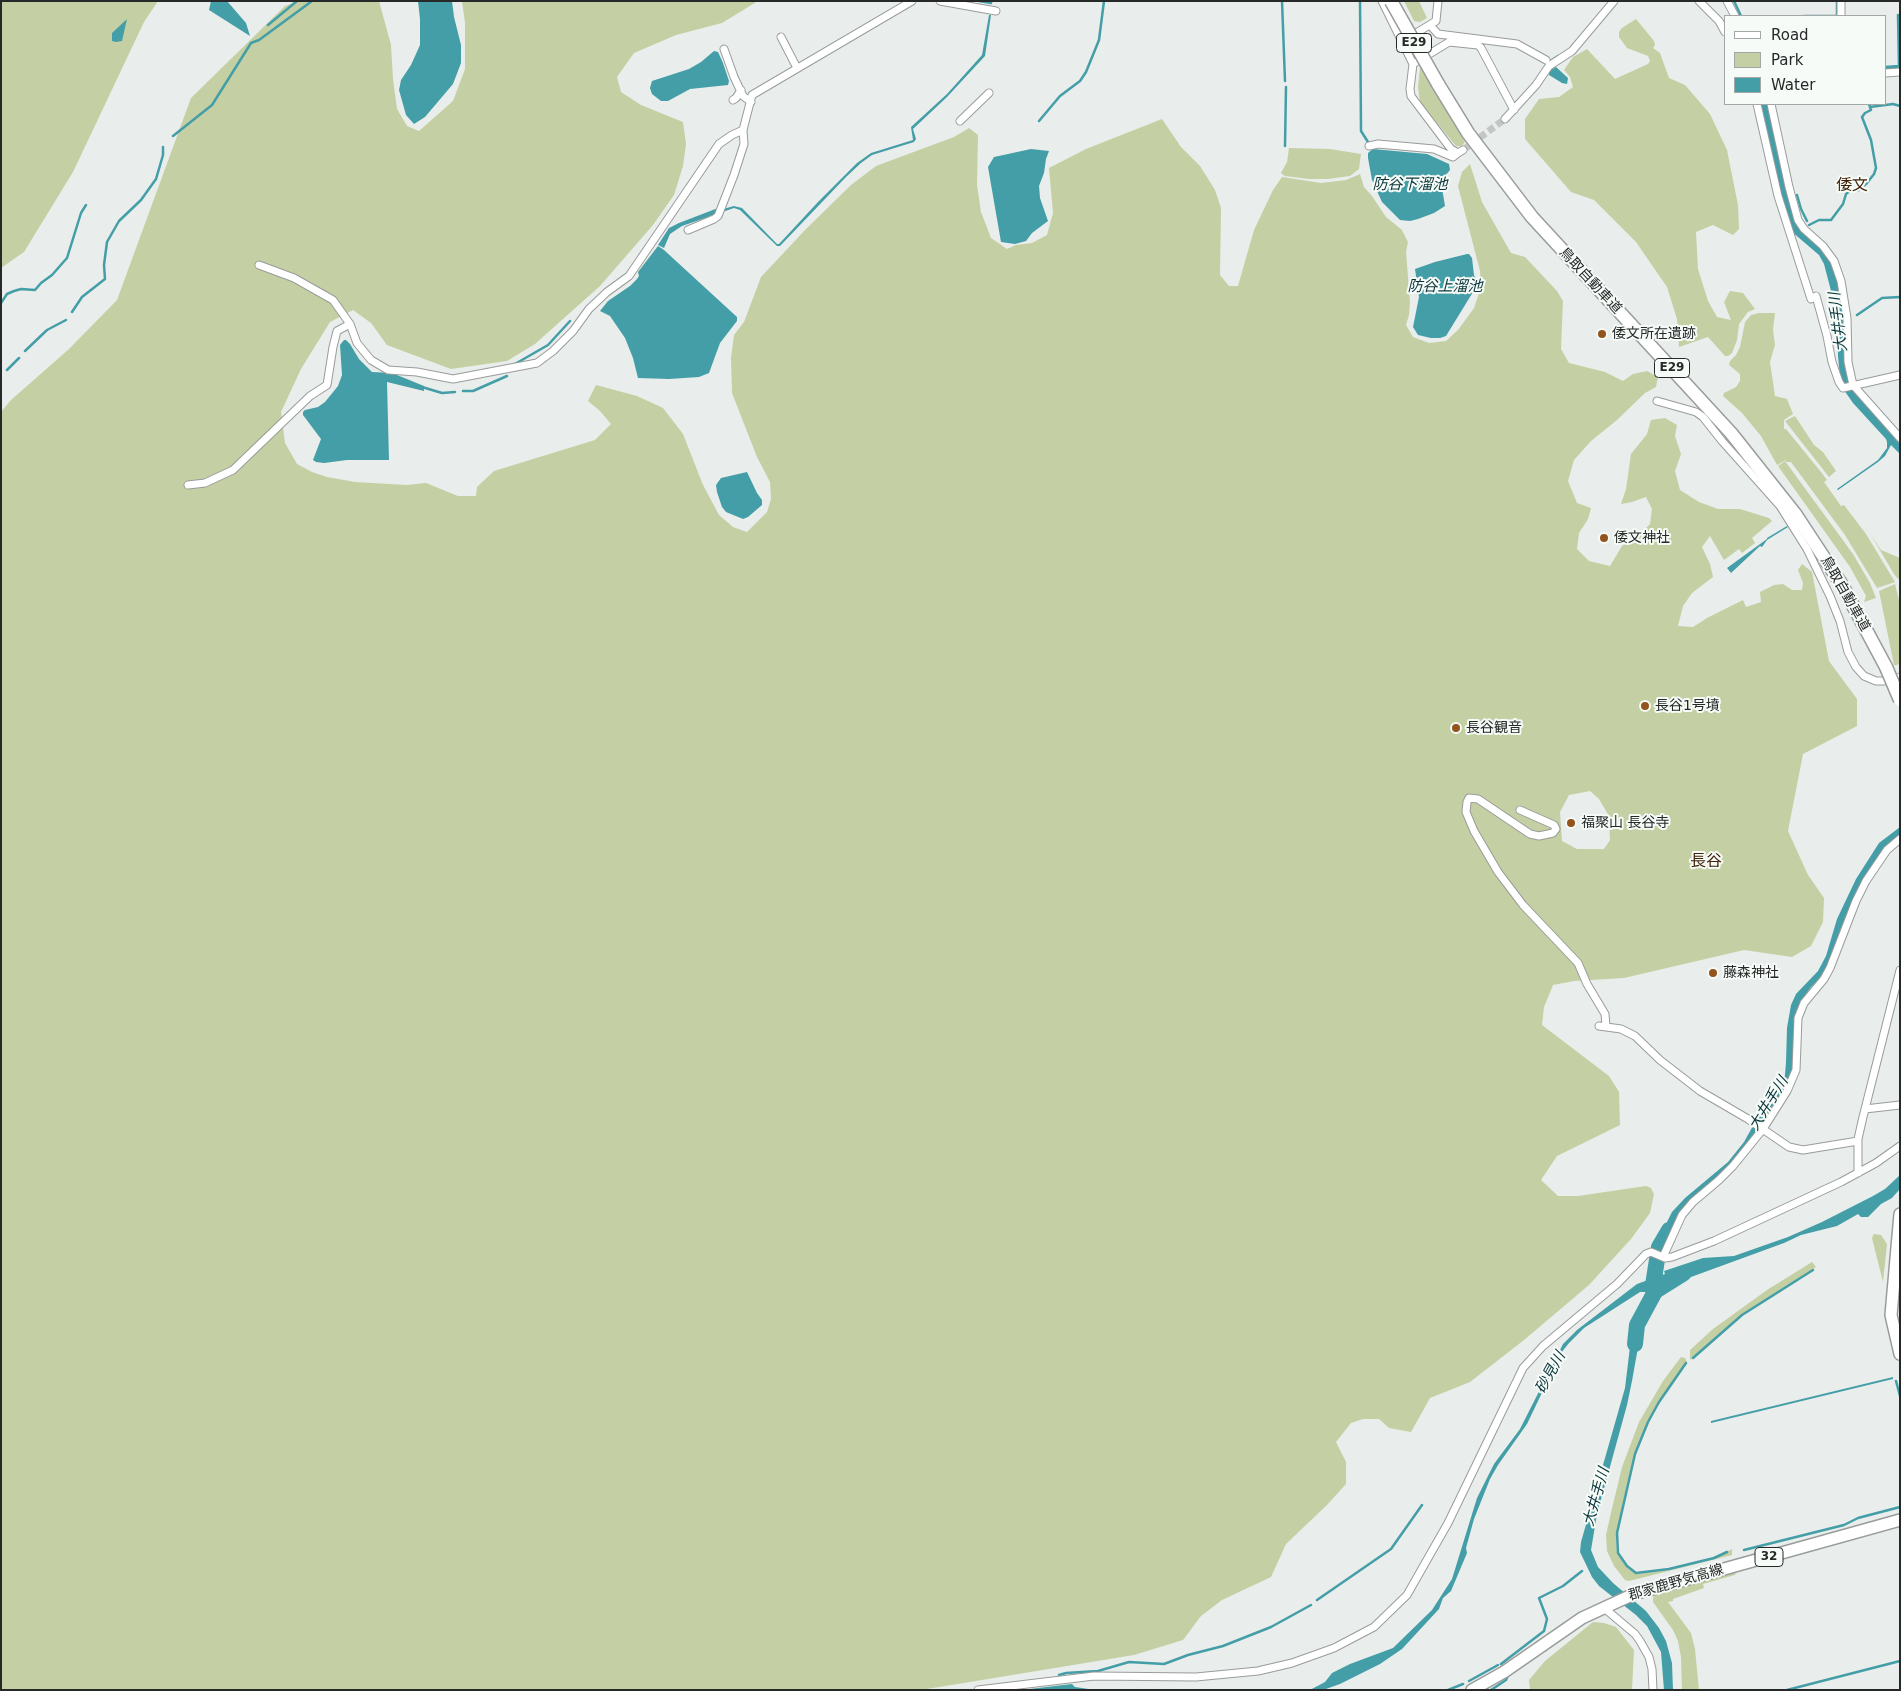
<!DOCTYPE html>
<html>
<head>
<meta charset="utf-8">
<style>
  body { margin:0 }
  #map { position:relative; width:1901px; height:1691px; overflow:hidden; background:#e9edeb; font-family:"DejaVu Sans",sans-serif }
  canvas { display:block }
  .frame { position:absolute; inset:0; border:2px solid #272928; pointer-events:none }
  .legend { position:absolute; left:1724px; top:15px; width:162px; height:90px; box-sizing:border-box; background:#f6fbf8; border:1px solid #a3a7a5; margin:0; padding:6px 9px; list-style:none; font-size:15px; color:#272928 }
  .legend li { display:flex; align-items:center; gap:10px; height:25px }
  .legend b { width:25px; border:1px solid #a3a7a5 }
</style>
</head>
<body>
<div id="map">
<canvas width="1901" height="1691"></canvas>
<div class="frame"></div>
<ul class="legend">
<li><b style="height:6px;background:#fff"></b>Road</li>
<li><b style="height:14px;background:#c4d0a3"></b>Park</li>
<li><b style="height:14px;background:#449ea7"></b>Water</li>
</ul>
</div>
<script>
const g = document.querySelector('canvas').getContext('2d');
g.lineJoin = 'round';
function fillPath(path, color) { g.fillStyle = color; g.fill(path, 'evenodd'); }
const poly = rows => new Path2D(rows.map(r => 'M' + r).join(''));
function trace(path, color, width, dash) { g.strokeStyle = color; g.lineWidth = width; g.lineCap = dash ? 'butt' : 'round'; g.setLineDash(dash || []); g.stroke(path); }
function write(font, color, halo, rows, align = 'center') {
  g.font = font + ' "DejaVu Sans","Noto Sans JP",sans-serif'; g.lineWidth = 4; g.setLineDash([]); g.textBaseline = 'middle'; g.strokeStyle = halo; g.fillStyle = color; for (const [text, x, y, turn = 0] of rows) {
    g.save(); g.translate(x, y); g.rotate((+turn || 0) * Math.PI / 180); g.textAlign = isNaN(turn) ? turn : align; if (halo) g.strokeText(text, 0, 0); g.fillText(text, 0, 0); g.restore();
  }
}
const green = poly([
  [1,1,158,1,144,22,73,172,24,252,1,268],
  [299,1,379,1,391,45,393,79,397,109,407,126,419,131,453,101,465,69,465,23,462,1,758,1,722,23,676,35,634,53,617,77,621,92,641,105,683,122,686,144,683,166,674,195,653,225,600,286,535,344,507,361,451,369,387,345,371,323,353,310,330,322,301,369,281,412,285,443,297,464,312,472,327,477,355,482,407,485,426,483,458,496,476,496,477,487,494,471,595,440,611,424,600,411,588,401,596,385,637,396,663,408,683,434,703,485,719,515,733,527,747,532,767,512,771,499,770,482,757,457,732,393,731,358,734,335,744,322,761,277,806,229,851,185,876,166,954,137,969,128,978,135,977,185,981,212,991,238,1007,249,1016,245,1032,243,1047,235,1053,213,1049,168,1086,149,1162,119,1181,147,1200,166,1215,190,1221,208,1220,275,1229,286,1238,286,1254,230,1273,190,1282,177,1321,183,1346,180,1360,174,1364,187,1372,196,1386,217,1402,230,1408,242,1406,252,1410,302,1409,315,1406,325,1413,337,1429,343,1446,341,1458,330,1474,308,1481,287,1480,271,1458,186,1462,172,1470,164,1482,202,1511,253,1525,257,1557,291,1563,301,1561,349,1569,363,1605,372,1623,381,1633,374,1647,371,1658,377,1656,387,1645,393,1617,420,1591,441,1574,460,1568,481,1577,503,1591,508,1588,519,1579,533,1577,549,1589,561,1610,566,1622,546,1640,534,1650,524,1652,509,1646,497,1632,502,1621,504,1626,489,1631,454,1647,434,1651,420,1665,418,1677,425,1675,436,1681,454,1675,471,1680,490,1699,502,1718,509,1740,509,1769,518,1772,521,1752,538,1755,543,1742,553,1739,549,1724,560,1710,536,1702,547,1710,564,1713,577,1692,593,1683,606,1678,626,1693,627,1707,618,1743,600,1746,607,1761,602,1760,592,1774,585,1783,584,1792,590,1802,590,1803,583,1798,570,1802,564,1812,572,1829,661,1857,699,1857,726,1803,754,1788,831,1808,875,1824,898,1823,922,1811,946,1792,957,1744,950,1624,978,1574,981,1553,985,1544,1007,1542,1025,1609,1076,1619,1092,1620,1125,1557,1156,1541,1180,1558,1196,1578,1196,1646,1186,1651,1188,1654,1194,1650,1213,1631,1239,1589,1285,1524,1340,1470,1382,1430,1398,1411,1432,1389,1428,1379,1419,1363,1419,1351,1423,1336,1442,1346,1462,1346,1484,1327,1505,1286,1544,1271,1577,1222,1600,1201,1616,1183,1640,1134,1655,921,1690,1,1690,1,412,11,400,69,349,117,300,191,98,285,6],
  [1590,791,1599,799,1609,816,1610,840,1604,849,1577,849,1562,841,1560,812,1569,795],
  [1404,1,1419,1,1427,18,1420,22,1414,21],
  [1636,19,1654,41,1655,45,1653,48,1660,53,1669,78,1685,85,1710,114,1727,150,1738,205,1739,229,1733,235,1713,225,1696,232,1698,269,1708,301,1717,317,1731,320,1724,302,1730,291,1743,293,1755,309,1748,312,1739,324,1737,340,1732,353,1728,356,1725,356,1708,337,1679,347,1677,319,1667,287,1636,242,1594,200,1571,192,1525,139,1525,119,1539,99,1559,97,1573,87,1570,77,1564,70,1573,57,1587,49,1615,79,1648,64,1650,61,1648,56,1627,48,1619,37,1619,32,1622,28],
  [1422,65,1465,142,1462,146,1456,146,1420,102,1418,87,1420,68],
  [1289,148,1330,149,1361,154,1359,169,1350,176,1328,179,1309,179,1285,176,1281,173,1287,162],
  [1759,313,1775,313,1773,330,1775,345,1770,362,1775,396,1787,399,1793,414,1784,420,1784,429,1786,429,1821,472,1827,480,1824,482,1841,506,1844,505,1866,534,1895,582,1877,588,1845,535,1791,462,1786,462,1786,460,1777,465,1761,436,1742,413,1723,396,1724,393,1736,387,1740,381,1740,374,1729,365,1730,361,1736,355,1740,347,1745,322,1751,315],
  [1795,416,1814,445,1823,452,1836,471,1829,477,1785,421],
  [1785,461,1853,554,1870,583,1876,598,1864,602,1866,596,1850,567,1778,466],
  [1871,535,1881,550,1900,558,1900,578,1898,579,1894,574],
  [1895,584,1900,604,1900,663,1897,665,1894,665,1879,591],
  [1874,1234,1881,1235,1887,1244,1883,1282,1872,1238],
  [1812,1262,1816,1267,1741,1315,1690,1360,1690,1350,1713,1329,1767,1290],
  [1681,1357,1685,1358,1687,1362,1659,1402,1648,1422,1634,1454,1616,1534,1617,1554,1628,1568,1637,1574,1670,1570,1715,1558,1732,1549,1732,1555,1629,1581,1625,1580,1614,1566,1607,1551,1606,1535,1610,1517,1622,1467,1639,1422,1663,1381],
  [1736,1572,1735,1575,1703,1584,1704,1588,1673,1599,1673,1601,1668,1602,1691,1633,1695,1649,1699,1690,1682,1690,1681,1657,1678,1641,1673,1630,1653,1602,1653,1598,1655,1594],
  [1593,1622,1604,1623,1616,1627,1634,1650,1632,1690,1530,1690,1529,1680,1545,1661]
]);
const water = poly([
  [211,1,227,1,246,23,250,36,209,10],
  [418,1,452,1,454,17,461,45,461,63,453,84,425,117,414,124,406,115,399,90,401,80,411,65,420,45,420,19],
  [989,15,991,15,985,56,947,97,913,129,916,139,914,142,872,155,861,163,846,177,780,246,777,246,740,210,734,208,682,226,670,234,664,248,658,245,669,228,679,223,718,208,723,209,734,206,742,208,777,244,779,244,818,202,857,163,871,153,913,140,911,127,947,94,982,55],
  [127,19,122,41,116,42,112,41,112,33],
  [714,51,718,52,723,63,729,81,728,85,690,89,668,101,661,101,652,94,650,88,652,81,689,69,701,62],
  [1556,67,1568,78,1567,84,1562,83,1549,75,1549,71],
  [1760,104,1769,104,1780,151,1788,198,1797,223,1826,253,1832,266,1839,286,1844,313,1845,365,1848,378,1855,393,1900,444,1900,454,1891,445,1885,456,1878,462,1838,490,1837,489,1878,460,1887,448,1887,442,1886,439,1853,403,1844,390,1840,377,1838,356,1838,321,1830,287,1824,264,1819,255,1791,231,1779,191],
  [1031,149,1049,151,1046,159,1044,173,1039,186,1040,198,1048,221,1032,233,1026,241,1015,244,1001,242,988,167,994,157],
  [1373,149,1427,154,1449,164,1450,170,1445,176,1442,188,1445,206,1434,213,1418,219,1410,221,1400,220,1382,202,1372,180,1368,158,1368,153],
  [658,246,664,250,737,317,737,321,720,343,709,373,699,377,669,379,638,378,633,358,625,338,610,316,600,311,608,301,630,286,637,279,639,276,638,272],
  [1467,254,1469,254,1472,258,1474,275,1478,285,1477,288,1473,292,1446,336,1440,338,1431,338,1418,335,1413,327,1419,297,1415,269,1435,262],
  [344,340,346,340,350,344,359,359,372,372,392,373,424,386,424,391,387,382,389,460,347,460,324,463,316,462,313,460,321,439,303,415,303,412,305,410,318,407,325,402,338,386,342,375,340,345],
  [747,472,757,493,762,500,762,505,748,517,743,519,726,512,722,507,717,492,716,485,721,478],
  [1787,526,1788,527,1767,540,1762,547,1760,546,1731,573,1727,568,1767,539,1767,538],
  [1900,827,1900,836,1887,845,1862,882,1824,975,1811,987,1800,1003,1796,1017,1792,1074,1779,1099,1748,1143,1723,1174,1684,1207,1663,1251,1654,1248,1672,1212,1685,1198,1728,1162,1744,1142,1759,1115,1780,1085,1785,1075,1786,1062,1787,1028,1791,1005,1796,994,1818,971,1826,956,1837,919,1856,879,1879,843],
  [1900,1175,1900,1189,1892,1198,1881,1204,1868,1217,1861,1217,1858,1214,1837,1226,1801,1235,1784,1243,1691,1277,1688,1280,1645,1307,1647,1294,1645,1292,1640,1292,1584,1328,1569,1343,1561,1353,1527,1424,1498,1465,1490,1479,1474,1519,1466,1548,1467,1553,1451,1591,1443,1598,1439,1609,1402,1649,1380,1664,1340,1684,1323,1690,1310,1690,1325,1682,1332,1673,1350,1664,1393,1648,1432,1610,1452,1579,1477,1498,1494,1464,1520,1429,1563,1344,1577,1330,1637,1284,1665,1274,1664,1271,1703,1258,1734,1256,1788,1237,1822,1222,1873,1196,1885,1189],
  [1633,1322,1642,1325,1632,1381,1627,1405,1597,1514,1591,1550,1598,1567,1613,1583,1646,1611,1659,1628,1666,1641,1672,1663,1673,1690,1664,1690,1661,1652,1647,1626,1636,1615,1599,1586,1592,1577,1580,1552,1581,1542,1625,1388],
  [1893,1377,1893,1379,1711,1423,1711,1421],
  [1072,1684,1075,1687,1095,1690,1021,1690]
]);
const stream = poly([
  [979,1,991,3,991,1],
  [1282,1,1285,81],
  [1360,1,1361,131,1368,142],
  [1734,1,1741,16],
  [1804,16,1835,16],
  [1837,16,1837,1],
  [268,25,297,1],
  [1549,62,1558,56],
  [1885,67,1899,66,1898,15],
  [1885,69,1900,68],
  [1870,107,1893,104,1900,106],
  [1039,121,1060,96,1080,81,1086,72,1099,40,1104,1],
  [173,136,212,105,251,43,259,40,312,1],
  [1285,146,1286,87],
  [1797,195,1801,209,1807,221],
  [1809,225,1819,220,1831,220,1843,204,1846,194,1850,191,1859,190,1867,183,1874,174,1876,168,1871,140,1862,117,1865,113,1871,110,1869,104],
  [1,303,7,294,14,291,21,289,35,290,41,283,52,275,67,258,81,213,86,205],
  [72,312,82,297,105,279,104,265,107,242,119,221,141,200,156,179,163,155,163,147],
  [1857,315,1882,298,1900,297],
  [25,351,47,330,66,320],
  [515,364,548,345,570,321],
  [7,370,19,358],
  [422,387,442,393,455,392],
  [463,391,473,391,507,376],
  [1693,1358,1742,1315,1813,1270],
  [1686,1363,1659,1402,1648,1422,1635,1454,1617,1533,1618,1553,1627,1566,1636,1573,1669,1569,1714,1558,1727,1552],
  [1896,1381,1900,1396],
  [1744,1550,1844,1525,1858,1518,1900,1507],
  [1317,1600,1391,1549,1422,1505],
  [1501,1664,1544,1631,1547,1619,1539,1598,1563,1586,1582,1571],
  [1059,1675,1066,1673,1098,1671,1129,1662,1164,1664,1188,1655,1223,1646,1271,1627,1311,1605],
  [1469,1681,1498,1665],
  [1448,1690,1463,1684],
  [1491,1690,1506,1680,1508,1675],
  [1787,1690,1900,1661]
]);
const river = poly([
  [1653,1285,1659,1247,1669,1230],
  [1635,1344,1637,1325,1658,1286]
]);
const streetTunnel = poly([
  [1463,150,1505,119]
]);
const street = poly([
  [940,1,996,11],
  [1382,1,1413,64,1410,89,1411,96,1451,149,1458,153,1463,150],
  [1699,1,1719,21,1725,32],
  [1727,1,1735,16],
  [1841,16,1841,1],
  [1430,25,1438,34,1517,44,1546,60],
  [781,37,797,68],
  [1408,38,1436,21,1438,1],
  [724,49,734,77,743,96,751,102],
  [1413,64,1449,42,1478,45,1481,48,1514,110],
  [1885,73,1900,72],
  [733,100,736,98,741,90],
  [1757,104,1778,196,1811,299,1816,296,1827,336,1832,362,1839,382,1843,388,1900,375],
  [1771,104,1789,187,1798,220,1804,229,1823,246,1834,261,1841,281,1847,318,1848,362,1853,385,1900,438],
  [1505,119,1536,85,1549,66,1572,51,1614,1],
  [960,121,989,93],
  [1369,146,1378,144,1434,149,1453,157,1458,153],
  [688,230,714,219,718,216,734,175,744,144,743,130],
  [259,265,294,278,333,300,350,324,357,343,371,360,388,370,417,372,453,379,537,363,553,351,573,331,589,309,607,292,629,276,719,144,732,135,743,130,752,95,912,1],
  [1657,401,1696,412,1703,417,1722,441,1780,506,1807,549,1830,596,1840,621,1848,652,1856,667,1864,676,1876,681,1884,681,1900,677],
  [188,485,205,483,233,470,310,396,327,385,333,347,337,331,350,324],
  [1520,810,1554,825,1556,829,1553,833,1539,836,1530,834,1478,799,1469,798,1467,802,1466,812,1474,831,1498,872,1523,905,1578,963,1587,984,1605,1014,1606,1026],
  [1599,1026,1621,1029,1635,1036,1660,1060,1700,1091,1748,1119,1789,1147,1803,1150,1858,1141],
  [1865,1109,1900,1105],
  [1858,1173,1858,1139,1863,1117,1900,970],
  [1663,1257,1682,1215,1693,1202,1719,1180,1733,1166,1763,1129,1787,1091,1796,1070,1798,1018,1804,1003,1824,979,1830,968,1856,901,1866,881,1887,850,1900,839],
  [1603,1607,1635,1634,1640,1641,1649,1657,1652,1669,1653,1690],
  [978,1690,1094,1676,1196,1677,1258,1671,1292,1663,1334,1648,1374,1627,1407,1595,1448,1523,1523,1368,1543,1346,1617,1284,1646,1254,1651,1252,1665,1258,1672,1257,1714,1241,1841,1182,1876,1163,1900,1146]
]);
const primary = poly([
  [1900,1214,1891,1315,1900,1354],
  [1472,1690,1504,1672,1582,1618,1634,1594,1900,1520]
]);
const highway = poly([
  [1438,84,1468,133,1532,217,1731,433,1796,515,1842,585,1886,667]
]);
const highwayBridge = poly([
  [1391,1,1438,84],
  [1886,667,1900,700]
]);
const markers = [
  [1602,334,5,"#93531d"],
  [1604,538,5,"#93531d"],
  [1645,706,5,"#93531d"],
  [1456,728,5,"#93531d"],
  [1571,823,5,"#93531d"],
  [1713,973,5,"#93531d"]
];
const shields = [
  [1414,43,35],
  [1672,368,35],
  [1769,1557,28]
];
const shieldNames = [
  ["E29",1414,43],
  ["E29",1672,368],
  ["32",1769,1557]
];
const streetNames = [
  ["鳥取自動車道",1590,281,47],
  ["鳥取自動車道",1845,594,60],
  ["郡家鹿野気高線",1676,1583,-16]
];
const poiNames = [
  ["倭文所在遺跡",1612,334],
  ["倭文神社",1614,538],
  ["長谷1号墳",1655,706],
  ["長谷観音",1466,728],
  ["福聚山 長谷寺",1581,823],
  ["藤森神社",1723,973]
];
const waterNames = [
  ["防谷下溜池",1410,185],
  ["防谷上溜池",1445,287],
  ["大井手川",1839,322,-97],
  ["大井手川",1769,1104,-58],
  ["砂見川",1551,1373,-61],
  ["大井手川",1597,1497,-74]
];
const quarterNames = [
  ["倭文",1852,186],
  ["長谷",1706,862]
];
fillPath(green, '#c4d0a3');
fillPath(water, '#449ea7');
trace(stream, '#449ea7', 2.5);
trace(river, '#449ea7', 16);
trace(streetTunnel, '#c2c6c4', 7, [7, 3.5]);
trace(street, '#989c9a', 9);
trace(primary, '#989c9a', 14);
trace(highway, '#989c9a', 15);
trace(street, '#fff', 7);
trace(primary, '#fff', 11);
trace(highway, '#fff', 12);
trace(highwayBridge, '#989c9a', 15, []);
trace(highwayBridge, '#fff', 12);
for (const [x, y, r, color] of markers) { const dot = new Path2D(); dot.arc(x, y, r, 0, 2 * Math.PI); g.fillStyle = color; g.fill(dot); trace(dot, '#f6fbf8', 2); }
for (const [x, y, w] of shields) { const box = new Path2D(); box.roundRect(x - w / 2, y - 9.5, w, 19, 4); g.fillStyle = '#f6fbf8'; g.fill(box); trace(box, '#272928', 1); }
write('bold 12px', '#272928', null, shieldNames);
write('14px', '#272928', '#f6fbf8', streetNames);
write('14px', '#272928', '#f6fbf8', poiNames, 'left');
write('italic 15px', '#083439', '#f6fbf8', waterNames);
write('16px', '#402107', '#f6fbf8', quarterNames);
</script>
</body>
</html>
